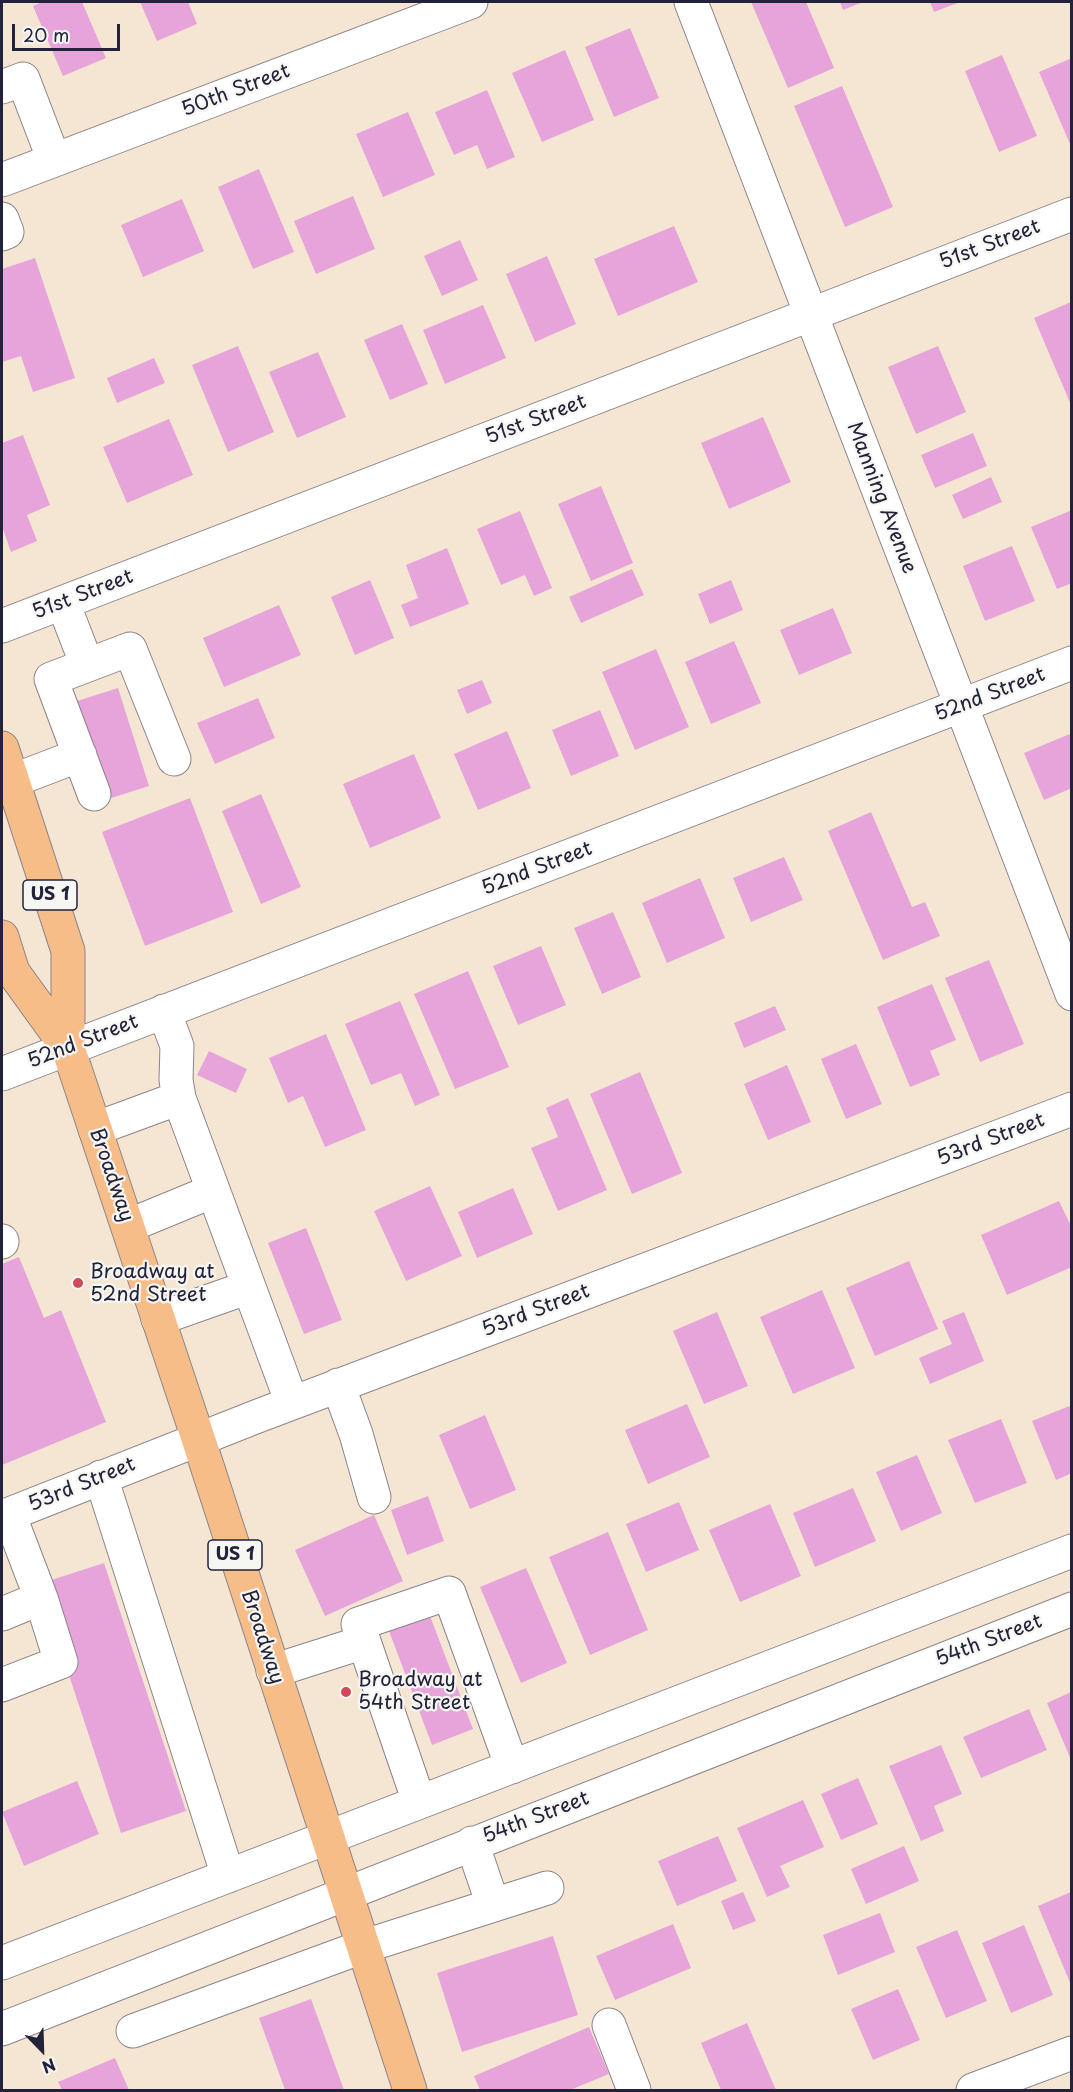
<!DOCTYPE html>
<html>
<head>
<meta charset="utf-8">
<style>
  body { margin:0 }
  #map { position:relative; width:1073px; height:2092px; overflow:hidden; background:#f5e6d4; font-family:"Playpen Sans",sans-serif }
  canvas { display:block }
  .frame { position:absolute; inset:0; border:3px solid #22223b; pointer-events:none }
  .north { position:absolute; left:12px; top:2020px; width:60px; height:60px; -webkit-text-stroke:4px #f6f6f2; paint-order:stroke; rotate:157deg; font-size:16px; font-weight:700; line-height:24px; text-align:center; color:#22223b }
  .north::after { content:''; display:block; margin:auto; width:21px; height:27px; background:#22223b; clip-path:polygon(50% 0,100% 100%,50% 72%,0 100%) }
  .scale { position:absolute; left:12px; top:24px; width:108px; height:27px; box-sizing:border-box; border:3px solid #22223b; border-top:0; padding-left:8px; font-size:18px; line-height:21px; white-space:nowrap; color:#22223b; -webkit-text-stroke:4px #f6f6f2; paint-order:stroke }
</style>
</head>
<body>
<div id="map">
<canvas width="1073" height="2092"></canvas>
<div class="frame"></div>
<div class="north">N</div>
<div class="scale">20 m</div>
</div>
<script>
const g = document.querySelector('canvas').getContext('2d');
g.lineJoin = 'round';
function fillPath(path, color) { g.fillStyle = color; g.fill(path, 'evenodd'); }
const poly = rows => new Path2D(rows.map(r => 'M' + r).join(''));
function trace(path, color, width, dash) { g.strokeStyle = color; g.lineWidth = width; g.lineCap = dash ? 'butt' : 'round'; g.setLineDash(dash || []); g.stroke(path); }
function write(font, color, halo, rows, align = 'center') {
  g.font = font + ' "Playpen Sans",sans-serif'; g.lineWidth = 4.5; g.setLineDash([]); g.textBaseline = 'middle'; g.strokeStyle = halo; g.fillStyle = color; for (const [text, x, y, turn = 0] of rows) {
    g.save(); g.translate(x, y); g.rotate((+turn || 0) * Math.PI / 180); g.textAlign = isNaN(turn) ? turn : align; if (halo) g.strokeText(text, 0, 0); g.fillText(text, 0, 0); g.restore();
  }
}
const building = poly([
  [42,2,82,2,106,58,63,76,33,6],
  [140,2,188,2,197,24,157,41],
  [751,2,806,2,834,68,788,88],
  [840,2,863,2,843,10],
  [930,2,960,2,934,12],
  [630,28,659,98,614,117,585,47],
  [565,50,594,120,542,142,512,73],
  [1002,55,1037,136,999,152,965,71],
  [1072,58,1072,144,1070,144,1039,72],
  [842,86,893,207,845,227,794,106],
  [487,90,515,157,487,169,477,145,454,155,435,112],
  [408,112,435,175,383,197,356,134],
  [259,169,294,252,253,269,218,187],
  [353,196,375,249,316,274,294,221],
  [182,199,204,251,143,277,121,225],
  [674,226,698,282,618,316,594,259],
  [460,240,478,280,442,296,424,256],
  [547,256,576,324,535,342,506,274],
  [35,258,75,378,33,392,21,356,2,362,2,269],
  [1071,302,1071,405,1034,318],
  [483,305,506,358,445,384,423,330],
  [402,324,428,384,390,400,364,340],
  [238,346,274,432,228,452,192,365],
  [938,346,966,412,916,434,888,367],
  [318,352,346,417,297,438,269,372],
  [154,358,165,383,117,403,107,378],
  [763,417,791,482,729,509,701,443],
  [169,419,193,475,127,503,103,447],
  [973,433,987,466,935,488,921,455],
  [23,435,50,505,27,515,37,541,11,552,2,526,2,443],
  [991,477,1002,502,963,519,952,495],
  [601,486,633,563,591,581,558,504],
  [1072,510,1072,583,1057,589,1031,527],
  [520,511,552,588,534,596,525,575,501,585,477,529],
  [1012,546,1035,601,985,621,963,566],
  [447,548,469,604,410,627,401,605,418,598,406,565],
  [632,569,644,595,581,623,569,597],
  [370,580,394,638,355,655,331,597],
  [731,580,743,610,710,624,698,594],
  [279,605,301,655,224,687,203,638],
  [833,608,852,653,799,675,780,630],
  [734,641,761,703,711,724,685,662],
  [656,649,689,727,635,750,602,672],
  [482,680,492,703,467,714,457,690],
  [118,688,149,786,105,800,74,702],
  [258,698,275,738,215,764,197,723],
  [600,710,619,756,571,776,552,730],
  [507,731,531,788,478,810,454,754],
  [1072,733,1072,788,1044,800,1024,753],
  [414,754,441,818,370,848,343,784],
  [261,794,301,887,261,904,222,811],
  [190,798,233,912,145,946,102,832],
  [871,812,912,907,925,902,940,936,883,960,828,831],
  [784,857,803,900,751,922,733,878],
  [700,878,725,938,667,963,642,903],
  [613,912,641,977,602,994,574,928],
  [541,946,566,1005,518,1025,493,966],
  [989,960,1024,1044,980,1062,945,978],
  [468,971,509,1067,455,1089,414,994],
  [932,984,956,1040,930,1051,940,1075,910,1087,877,1007],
  [400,1001,440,1095,415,1106,401,1073,371,1085,345,1024],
  [775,1006,786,1030,744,1048,734,1023],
  [326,1034,366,1130,325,1147,303,1096,288,1103,269,1058],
  [856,1044,882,1104,846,1119,821,1059],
  [209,1051,247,1069,236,1093,197,1075],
  [787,1065,811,1122,768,1140,744,1084],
  [640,1072,682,1173,632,1194,590,1094],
  [568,1098,607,1190,558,1211,531,1148,558,1137,546,1108],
  [430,1186,462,1256,406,1281,374,1211],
  [513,1188,533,1234,477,1258,458,1212],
  [1059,1201,1072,1228,1072,1267,1007,1295,981,1235],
  [306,1228,342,1320,304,1334,268,1243],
  [19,1257,44,1318,61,1310,106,1422,2,1465,2,1264],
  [909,1261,938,1329,875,1356,846,1288],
  [822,1290,855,1368,793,1394,760,1317],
  [717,1312,748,1386,704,1404,673,1331],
  [964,1312,984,1361,930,1384,919,1358,952,1344,942,1321],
  [687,1404,710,1457,648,1484,625,1430],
  [1072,1405,1072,1473,1056,1480,1032,1421],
  [485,1415,516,1490,470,1509,439,1435],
  [1001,1419,1027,1483,975,1503,948,1440],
  [917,1455,942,1513,901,1531,876,1472],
  [853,1488,876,1541,815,1567,793,1513],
  [428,1496,444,1541,407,1555,391,1510],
  [679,1502,699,1550,646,1572,626,1524],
  [770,1504,801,1576,740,1602,709,1530],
  [374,1515,403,1581,325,1616,295,1550],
  [608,1532,648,1630,590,1655,549,1557],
  [104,1563,186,1811,121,1833,39,1584],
  [526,1568,567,1663,521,1683,480,1587],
  [430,1616,473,1729,432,1745,389,1631],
  [1071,1692,1071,1760,1047,1703],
  [1029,1709,1047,1750,981,1778,963,1737],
  [941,1745,962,1794,934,1806,944,1831,921,1841,889,1766],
  [858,1778,878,1824,841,1840,821,1794],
  [77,1781,99,1834,24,1866,2,1812],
  [803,1800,824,1847,780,1866,790,1887,767,1897,737,1828],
  [718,1836,737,1881,677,1906,658,1861],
  [904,1846,919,1881,866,1904,851,1869],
  [743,1892,756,1921,733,1930,721,1901],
  [1071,1892,1071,1985,1038,1906],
  [880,1913,895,1952,838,1975,823,1935],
  [673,1924,691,1968,615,2000,596,1956],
  [1024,1925,1053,1995,1011,2013,982,1943],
  [957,1930,987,2001,946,2018,916,1947],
  [553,1936,578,2015,462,2052,437,1973],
  [898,1989,920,2040,873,2060,851,2009],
  [311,1999,344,2090,285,2090,259,2018],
  [747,2023,776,2090,721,2090,701,2043],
  [589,2027,609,2074,570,2090,480,2090,474,2076],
  [115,2058,129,2090,62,2090,58,2082]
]);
const minor = poly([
  [691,2,1072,994],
  [2,87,23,79,54,160],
  [2,180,471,2],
  [2,219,7,232,2,234],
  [63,603,87,665],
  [2,626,1072,214],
  [12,781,80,755],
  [94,794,51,679,130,649,174,759],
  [164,1011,177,1046,176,1080,179,1098,292,1403],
  [2,1074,1072,663],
  [95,1129,179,1098],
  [128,1226,213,1191],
  [2,1241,2,1242],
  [158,1319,249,1287],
  [338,1385,356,1434,374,1497],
  [101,1477,228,1876],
  [2,1517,258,1416,1072,1109],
  [2,1614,41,1598],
  [273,1671,364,1642],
  [2,1685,61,1662,41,1598,9,1514],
  [419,1802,358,1624,449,1593,512,1767],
  [472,1843,493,1905],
  [2,1963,1072,1551],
  [609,2025,634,2090],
  [2,2029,1072,1609],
  [133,2031,362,1947,547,1888],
  [973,2090,1072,2053]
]);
const major = poly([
  [2,748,68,951,68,1048],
  [2,937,13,972,68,1048,198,1438,410,2090]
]);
const markers = [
  [78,1283,6,"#d1495b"],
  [346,1692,6,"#d1495b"]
];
const shields = [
  [50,895,54],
  [235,1555,54]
];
const shieldNames = [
  ["US 1",50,895],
  ["US 1",235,1555]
];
const streetNames = [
  ["50th Street",236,91,-21],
  ["51st Street",990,245,-21],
  ["51st Street",536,420,-21],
  ["Manning Avenue",881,498,69],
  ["51st Street",83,595,-21],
  ["52nd Street",990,695,-21],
  ["52nd Street",537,869,-21],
  ["52nd Street",83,1042,-21],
  ["53rd Street",991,1140,-21],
  ["Broadway",111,1175,71],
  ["53rd Street",536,1311,-21],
  ["53rd Street",82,1485,-22],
  ["Broadway",262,1637,72],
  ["54th Street",989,1641,-21],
  ["54th Street",536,1818,-21]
];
const poiNames = [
  ["Broadway at",90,1272],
  ["52nd Street",90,1295],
  ["Broadway at",358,1680],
  ["54th Street",358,1703]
];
fillPath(building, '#e7a4da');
trace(minor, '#8c8488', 35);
trace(major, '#8c8488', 35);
trace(minor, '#fff', 33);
trace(major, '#f7bd88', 33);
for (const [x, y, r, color] of markers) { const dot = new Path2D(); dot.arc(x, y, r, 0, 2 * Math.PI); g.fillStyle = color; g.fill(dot); trace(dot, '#f6f6f2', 2); }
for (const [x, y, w] of shields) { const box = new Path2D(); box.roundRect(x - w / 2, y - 15, w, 30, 4.5); g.fillStyle = '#f6f6f2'; g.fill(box); trace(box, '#22223b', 1.5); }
write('bold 18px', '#22223b', null, shieldNames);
write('20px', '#22223b', '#f6f6f2', streetNames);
write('20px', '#22223b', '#f6f6f2', poiNames, 'left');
</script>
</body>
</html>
